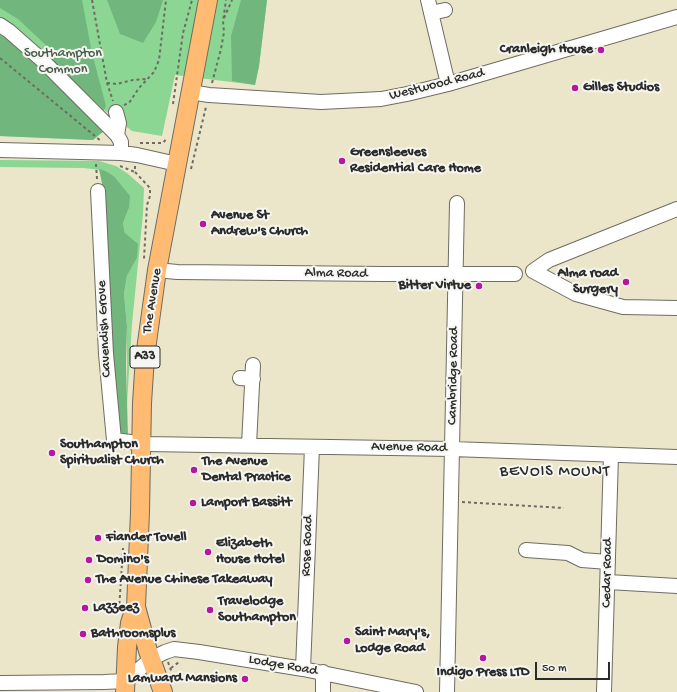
<!DOCTYPE html>
<html>
<head>
<meta charset="utf-8">
<style>
  body { margin:0 }
  #map { position:relative; width:677px; height:692px; overflow:hidden; background:#ebe6c9; font-family:"Gochi Hand",sans-serif }
  canvas { display:block }
  .scale { position:absolute; left:535px; top:662px; width:75px; height:18px; box-sizing:border-box; border:2px solid #2b2b2b; border-top:0; padding-left:5px; font-size:12px; line-height:14px; white-space:nowrap; color:#2b2b2b; -webkit-text-stroke:3px #f6f6f2; paint-order:stroke }
</style>
</head>
<body>
<div id="map">
<canvas width="677" height="692"></canvas>
<div class="scale">50 m</div>
</div>
<script>
const g = document.querySelector('canvas').getContext('2d');
g.lineJoin = 'round';
function fillPath(path, color) { g.fillStyle = color; g.fill(path, 'evenodd'); }
const poly = rows => new Path2D(rows.map(r => 'M' + r).join(''));
function trace(path, color, width, dash) { g.strokeStyle = color; g.lineWidth = width; g.lineCap = dash ? 'butt' : 'round'; g.setLineDash(dash || []); g.stroke(path); }
function write(font, color, halo, rows, align = 'center') {
  g.font = font + ' "Gochi Hand",sans-serif'; g.lineWidth = 4; g.setLineDash([]); g.textBaseline = 'middle'; g.strokeStyle = halo; g.fillStyle = color; for (const [text, x, y, turn = 0] of rows) {
    g.save(); g.translate(x, y); g.rotate((+turn || 0) * Math.PI / 180); g.textAlign = isNaN(turn) ? turn : align; if (halo) g.strokeText(text, 0, 0); g.fillText(text, 0, 0); g.restore();
  }
}
const green = poly([
  [0,0,267,0,259,66,255,85,175,75,162,136,132,131,104,110,92,120,93,140,0,136],
  [0,160,99,161,116,166,127,173,144,188,143,214,132,324,127,404,127,326,124,294,127,276,137,258,125,233,123,223,129,208,129,196,114,176,106,171,84,168,0,167]
]);
const forest = poly([
  [0,0,82,0,92,53,106,106,104,110,46,54,50,49,18,19,0,8],
  [107,0,163,0,156,22,143,43,120,34],
  [241,0,267,0,259,66,255,85,232,81,231,36],
  [0,35,15,45,104,131,93,140,0,136],
  [99,169,106,171,114,176,130,196,129,208,123,223,125,233,138,244,137,258,127,276,124,294,127,326,126,364,128,437,116,432,105,198]
]);
const path = poly([
  [92,0,107,83,113,101],
  [224,18,232,0],
  [0,58,101,141],
  [107,83,117,84,133,80,147,79],
  [212,83,221,49,224,32,223,21,226,0],
  [173,104,183,33,192,0],
  [124,105,129,103,139,88,154,72,159,60,166,0],
  [140,143,163,143,167,138],
  [96,164,97,179],
  [120,166,135,172],
  [135,166,135,172,150,188,150,196,147,205,144,259],
  [191,169,206,107],
  [462,502,564,508],
  [119,610,123,548],
  [168,662,172,673],
  [171,668,179,662]
]);
const minor = poly([
  [428,0,448,84],
  [431,13,445,10],
  [0,25,9,31,42,60,117,135,121,142,121,153],
  [190,92,209,95,321,102,381,99,407,94,448,84,677,17],
  [116,112,119,123,117,135],
  [0,150,121,153,137,155,177,164],
  [98,191,106,354,114,440,147,444,452,449,677,457],
  [677,209,549,260,533,271,576,294,623,307,677,308],
  [157,270,177,272,383,274,515,274],
  [240,378,253,379],
  [249,445,253,365],
  [526,550,568,553,582,560,608,562],
  [608,582,677,586],
  [303,669,312,447],
  [0,683,104,682,126,681,151,659,165,652,174,649,199,652,303,669,416,692],
  [323,692,323,672],
  [447,692,457,203],
  [604,692,611,455]
]);
const major = poly([
  [125,692,127,647,130,623,135,608],
  [163,692,148,651,136,607,140,512,142,403,145,357,157,270,208,0]
]);
const markers = [
  [601,50,4,"#b5179e"],
  [575,88,4,"#b5179e"],
  [342,161,4,"#b5179e"],
  [203,224,4,"#b5179e"],
  [626,282,4,"#b5179e"],
  [479,286,4,"#b5179e"],
  [52,453,4,"#b5179e"],
  [194,470,4,"#b5179e"],
  [193,503,4,"#b5179e"],
  [98,538,4,"#b5179e"],
  [208,552,4,"#b5179e"],
  [89,560,4,"#b5179e"],
  [88,580,4,"#b5179e"],
  [85,608,4,"#b5179e"],
  [210,610,4,"#b5179e"],
  [83,634,4,"#b5179e"],
  [347,641,4,"#b5179e"],
  [483,658,4,"#b5179e"],
  [245,679,4,"#b5179e"]
];
const shields = [
  [145,357,30]
];
const shieldNames = [
  ["A33",145,357]
];
const poiNames = [
  ["Cranleigh House",593,50,"right"],
  ["Gilles Studios",583,88],
  ["Greensleeves",350,153],
  ["Residential Care Home",350,169],
  ["Avenue St",211,216],
  ["Andrew's Church",211,232],
  ["Alma road",618,274,"right"],
  ["Surgery",618,290,"right"],
  ["Bitter Virtue",471,286,"right"],
  ["Southampton",60,445],
  ["Spiritualist Church",60,461],
  ["The Avenue",202,462],
  ["Dental Practice",202,478],
  ["Lamport Bassitt",201,503],
  ["Fiander Tovell",106,538],
  ["Elizabeth",216,544],
  ["House Hotel",216,560],
  ["Domino's",97,560],
  ["The Avenue Chinese Takeaway",96,580],
  ["Travelodge",218,602],
  ["Southampton",218,618],
  ["Lazzeez",93,608],
  ["Saint Mary's,",355,633],
  ["Lodge Road",355,649],
  ["Bathroomsplus",91,634],
  ["Indigo Press LTD",483,673,"center"],
  ["Lamward Mansions",237,679,"right"]
];
const parkNames = [
  ["Southampton",63,54],
  ["Common",63,70]
];
const streetNames = [
  ["Westwood Road",437,85,-14],
  ["Alma Road",336,274,1],
  ["The Avenue",153,301,-81],
  ["Cavendish Grove",105,329,-93],
  ["Cambridge Road",454,376,-89],
  ["Avenue Road",409,448,1],
  ["Rose Road",308,546,-88],
  ["Cedar Road",608,573,-89],
  ["Lodge Road",283,666,10]
];
const quarterNames = [
  ["BEVOIS MOUNT",555,473]
];
fillPath(green, '#8cd693');
fillPath(forest, '#71b77d');
trace(minor, '#6e6c62', 16);
trace(major, '#6e6c62', 20);
trace(path, '#6e6c62', 2, [3, 3]);
trace(minor, '#fff', 14);
trace(major, '#febb71', 18);
for (const [x, y, r, color] of markers) { const dot = new Path2D(); dot.arc(x, y, r, 0, 2 * Math.PI); g.fillStyle = color; g.fill(dot); trace(dot, '#f6f6f2', 1.5); }
for (const [x, y, w] of shields) { const box = new Path2D(); box.roundRect(x - w / 2, y - 11, w, 22, 3); g.fillStyle = '#f6f6f2'; g.fill(box); trace(box, '#2b2b2b', 1); }
write('bold 13px', '#2b2b2b', null, shieldNames);
write('bold 14px', '#2b2b2b', '#f6f6f2', poiNames, 'left');
write('14px', '#485e4a', '#f6f6f2', parkNames);
write('14px', '#2b2b2b', '#f6f6f2', streetNames);
g.letterSpacing = '1px';
write('16px', '#2b2b2b', '#f6f6f2', quarterNames);
g.letterSpacing = '0px';
</script>
</body>
</html>
